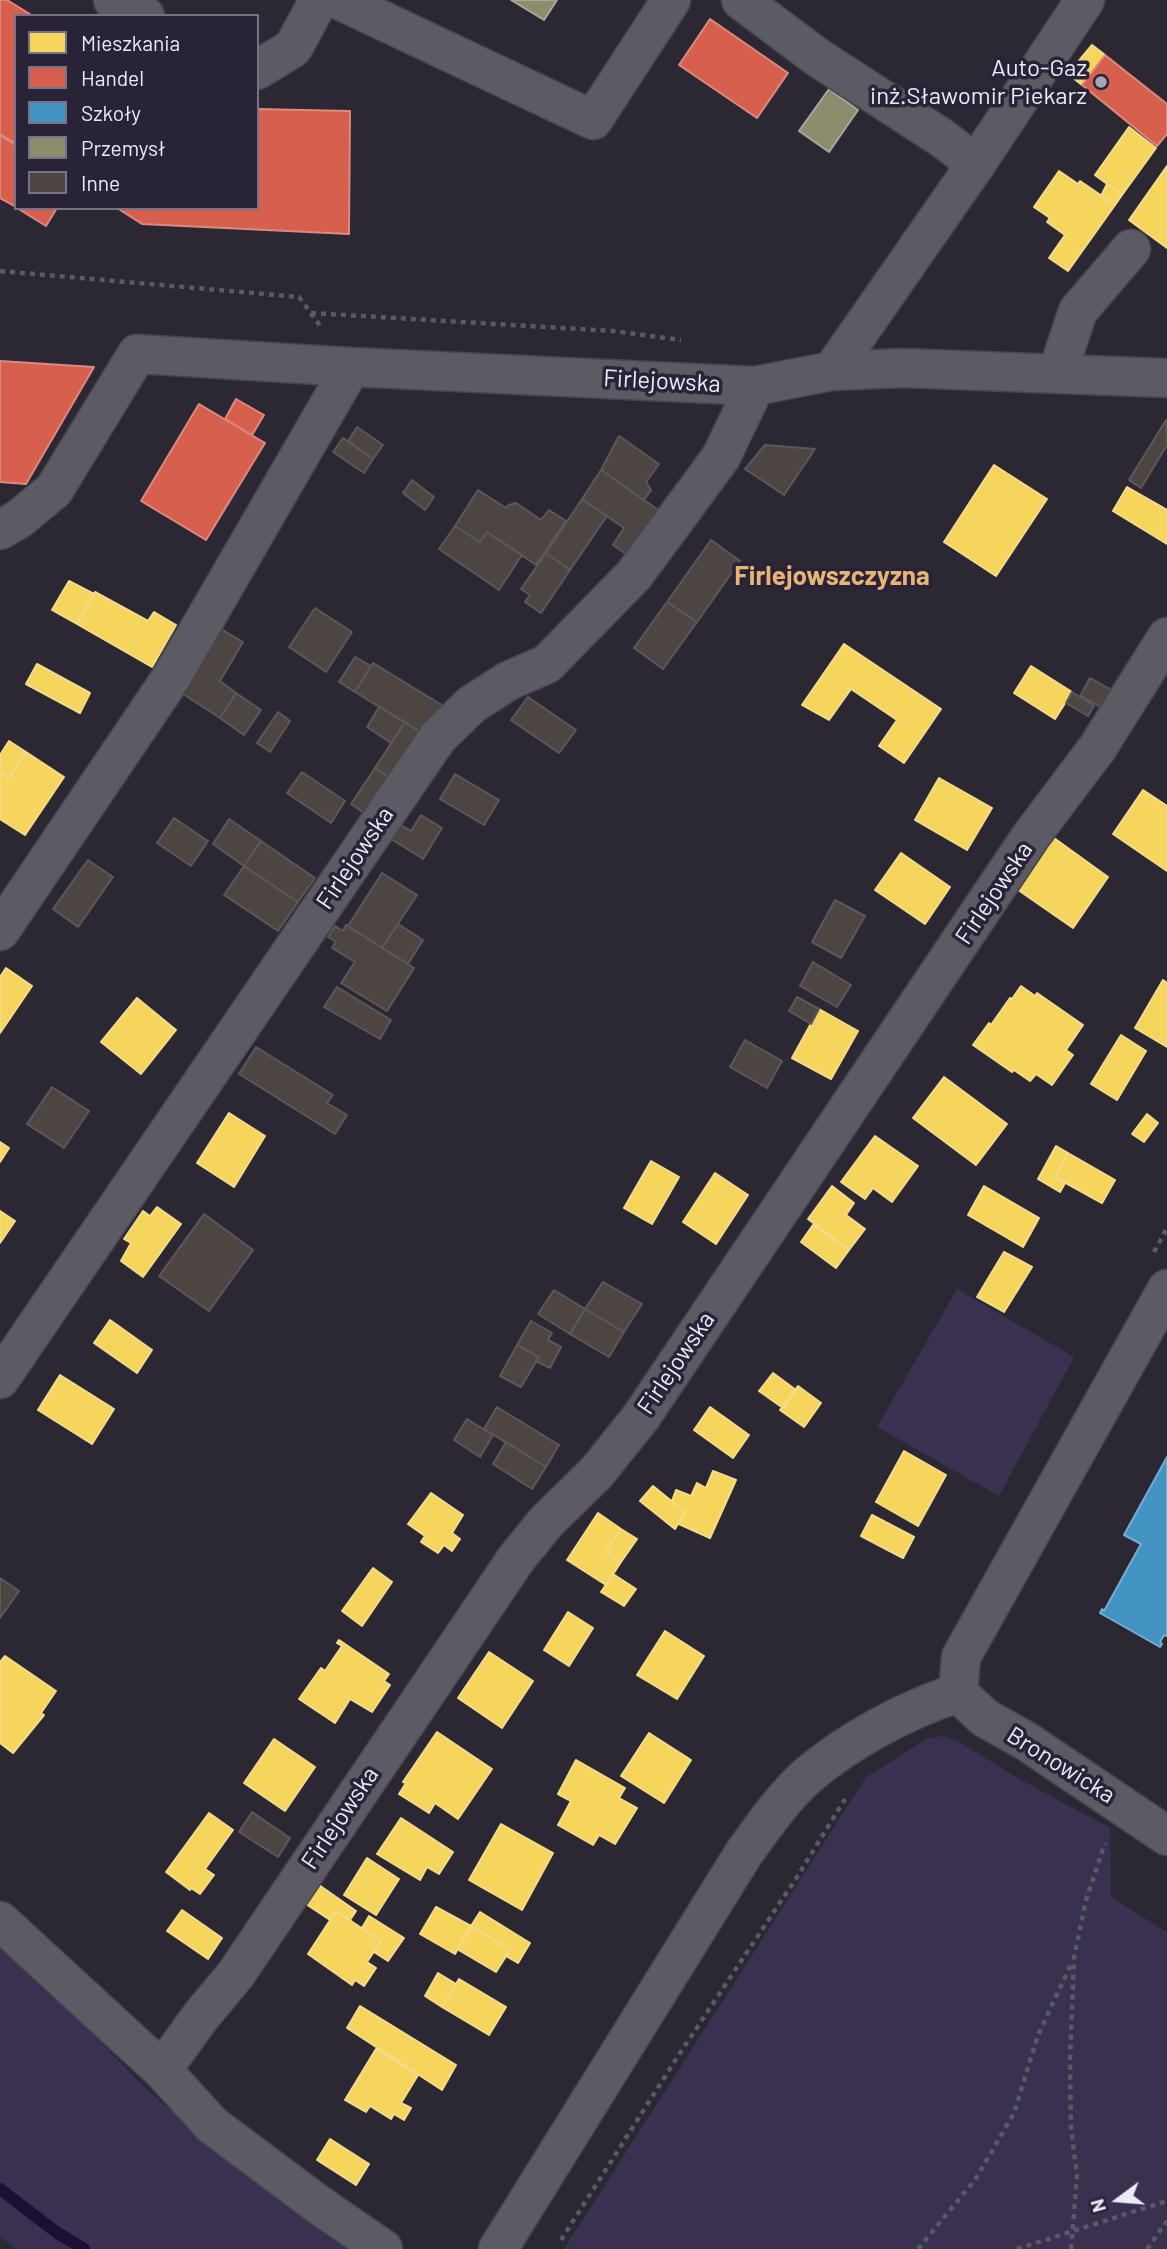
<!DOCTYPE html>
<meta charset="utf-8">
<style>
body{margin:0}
#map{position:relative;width:1167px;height:2249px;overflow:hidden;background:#2b2833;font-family:Barlow,sans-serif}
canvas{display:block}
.legend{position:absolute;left:14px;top:14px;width:245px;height:196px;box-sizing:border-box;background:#292338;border:2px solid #777285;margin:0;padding:9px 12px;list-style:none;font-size:21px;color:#ece9f8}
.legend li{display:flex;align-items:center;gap:14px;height:35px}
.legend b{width:35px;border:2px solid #777285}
.north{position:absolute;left:1083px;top:2165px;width:70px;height:70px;-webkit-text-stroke:5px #292338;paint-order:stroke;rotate:254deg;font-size:19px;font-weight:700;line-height:28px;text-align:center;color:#ece9f8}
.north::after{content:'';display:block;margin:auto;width:24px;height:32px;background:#ece9f8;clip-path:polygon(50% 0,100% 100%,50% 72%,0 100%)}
</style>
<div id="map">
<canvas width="1167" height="2249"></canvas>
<ul class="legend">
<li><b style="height:19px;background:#f6d55c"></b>Mieszkania</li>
<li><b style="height:19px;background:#d6604d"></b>Handel</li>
<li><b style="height:19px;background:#4393c3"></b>Szkoły</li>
<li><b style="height:19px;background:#8c8c6e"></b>Przemysł</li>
<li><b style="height:19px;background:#4c4542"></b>Inne</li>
</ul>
<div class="north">N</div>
</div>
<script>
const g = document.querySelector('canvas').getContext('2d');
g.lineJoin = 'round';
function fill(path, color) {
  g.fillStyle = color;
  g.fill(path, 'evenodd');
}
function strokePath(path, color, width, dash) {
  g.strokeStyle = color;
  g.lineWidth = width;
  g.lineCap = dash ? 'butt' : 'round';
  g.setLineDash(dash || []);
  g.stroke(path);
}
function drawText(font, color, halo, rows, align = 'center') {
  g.font = font + ' Barlow,sans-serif';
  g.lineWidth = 7;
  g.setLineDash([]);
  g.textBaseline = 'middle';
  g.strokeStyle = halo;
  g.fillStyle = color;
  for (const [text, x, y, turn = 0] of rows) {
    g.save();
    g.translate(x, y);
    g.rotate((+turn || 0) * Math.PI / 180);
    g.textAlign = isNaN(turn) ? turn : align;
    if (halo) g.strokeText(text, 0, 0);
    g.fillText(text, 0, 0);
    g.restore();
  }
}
fill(new Path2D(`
 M 957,1289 L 1074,1357 L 999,1496 L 877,1427 Z
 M 942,1736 L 960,1742 L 1014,1776 L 1110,1828 L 1111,1897 L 1167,1932 L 1167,2249 L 564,2249 L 866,1777 L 927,1739 Z
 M 0,1934 L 139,2082 L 206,2142 L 366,2249 L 17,2249 L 0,2237 Z`), '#39314f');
const homes = new Path2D(`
 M 1092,45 L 1105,55 L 1082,85 L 1068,74 Z
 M 1129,127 L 1156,148 L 1122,195 L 1095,175 Z
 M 1167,166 L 1167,248 L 1129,220 Z
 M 1059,171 L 1078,184 L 1080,181 L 1115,205 L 1068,271 L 1049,258 L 1065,235 L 1047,222 L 1050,218 L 1034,207 Z
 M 1107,184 L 1122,195 L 1115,205 L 1101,196 Z
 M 994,465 L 1047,499 L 996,576 L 944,542 Z
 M 1127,487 L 1167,510 L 1167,544 L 1113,511 Z
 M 69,581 L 94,594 L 77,624 L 52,610 Z
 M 95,592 L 148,621 L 154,612 L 176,625 L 152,667 L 77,624 Z
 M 844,644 L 941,709 L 904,763 L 879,746 L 897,720 L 851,689 L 829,720 L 802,705 Z
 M 37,664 L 90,693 L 80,713 L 26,684 Z
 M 1031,666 L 1072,692 L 1055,719 L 1014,693 Z
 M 9,741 L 26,752 L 9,778 L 0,773 L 0,755 Z
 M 26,752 L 64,777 L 25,835 L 0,819 L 0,773 L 9,778 Z
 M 939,778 L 992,808 L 967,850 L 915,820 Z
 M 1143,790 L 1167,806 L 1167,871 L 1113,834 Z
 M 1047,833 L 1108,877 L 1073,928 L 1011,885 Z
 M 901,853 L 950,887 L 925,924 L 875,890 Z
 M 6,968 L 32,986 L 0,1033 L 0,977 Z
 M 1163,980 L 1167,983 L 1167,1047 L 1135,1028 Z
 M 1021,986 L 1035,996 L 1037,993 L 1083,1025 L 1066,1050 L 1073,1055 L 1052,1085 L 1036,1074 L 1030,1081 L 1014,1070 L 1012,1072 L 973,1045 L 989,1023 L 991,1025 L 1010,998 L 1012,999 Z
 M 137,998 L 176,1030 L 141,1074 L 101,1042 Z
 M 819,1009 L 858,1031 L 831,1079 L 792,1058 Z
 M 1121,1035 L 1146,1051 L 1117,1100 L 1091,1084 Z
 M 944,1077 L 1007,1124 L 976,1165 L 913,1118 Z
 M 229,1113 L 265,1136 L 234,1187 L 197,1163 Z
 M 1147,1114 L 1158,1123 L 1144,1142 L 1132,1134 Z
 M 875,1136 L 918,1166 L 892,1202 L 873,1188 L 865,1199 L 841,1182 Z
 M 0,1142 L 9,1148 L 0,1162 Z
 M 1056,1146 L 1068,1153 L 1055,1177 L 1065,1183 L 1060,1192 L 1038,1179 Z
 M 1068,1153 L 1115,1180 L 1102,1203 L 1055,1177 Z
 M 651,1161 L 679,1177 L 652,1224 L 624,1208 Z
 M 715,1173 L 748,1195 L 716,1244 L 683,1222 Z
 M 832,1186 L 854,1203 L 846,1215 L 865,1229 L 849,1250 L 808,1219 Z
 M 984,1186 L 1039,1218 L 1023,1247 L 968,1215 Z
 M 157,1207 L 181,1224 L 143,1277 L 121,1261 L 131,1243 L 124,1239 L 143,1211 L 150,1216 Z
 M 0,1211 L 15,1221 L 0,1243 Z
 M 813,1225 L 849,1250 L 836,1268 L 801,1242 Z
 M 1004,1252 L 1032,1267 L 1004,1312 L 977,1297 Z
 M 110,1320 L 152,1350 L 137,1373 L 94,1343 Z
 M 773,1373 L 796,1390 L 783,1408 L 759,1391 Z
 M 60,1375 L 114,1409 L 92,1444 L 38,1410 Z
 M 798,1386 L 821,1403 L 804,1427 L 780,1410 Z
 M 710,1407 L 749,1435 L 733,1458 L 694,1430 Z
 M 904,1451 L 946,1475 L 918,1526 L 876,1502 Z
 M 713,1471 L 736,1480 L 710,1538 L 679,1524 L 685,1512 L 672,1501 L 676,1490 L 691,1496 L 697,1483 L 706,1488 Z
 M 653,1486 L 685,1512 L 675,1529 L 640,1501 Z
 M 431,1493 L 463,1515 L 452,1533 L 460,1539 L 452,1551 L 444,1545 L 438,1553 L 421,1542 L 425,1536 L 408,1524 Z
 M 598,1513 L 621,1529 L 605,1552 L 621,1562 L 606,1585 L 567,1560 Z
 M 872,1515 L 914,1537 L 903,1558 L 861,1536 Z
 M 621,1529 L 637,1539 L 621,1562 L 605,1552 Z
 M 373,1568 L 392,1582 L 362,1626 L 342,1611 Z
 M 613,1574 L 636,1589 L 624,1606 L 601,1592 Z
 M 568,1612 L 593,1628 L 569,1666 L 544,1650 Z
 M 665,1631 L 704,1656 L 677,1699 L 637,1675 Z
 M 339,1640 L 389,1674 L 384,1681 L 390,1685 L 372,1712 L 350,1699 L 335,1723 L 299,1699 L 321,1668 L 325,1671 L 342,1646 L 337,1643 Z
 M 489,1652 L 533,1681 L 502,1728 L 458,1698 Z
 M 5,1656 L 56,1691 L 41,1713 L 44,1715 L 13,1753 L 0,1743 L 0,1662 Z
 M 437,1732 L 492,1769 L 458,1819 L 435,1803 L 429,1813 L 399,1794 L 406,1783 L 403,1782 Z
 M 649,1733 L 691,1760 L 664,1803 L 621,1776 Z
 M 274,1739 L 315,1767 L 285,1811 L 244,1783 Z
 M 576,1760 L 625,1788 L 619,1798 L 637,1808 L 615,1844 L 599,1835 L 593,1845 L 558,1825 L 571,1801 L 558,1794 Z
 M 209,1813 L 233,1830 L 205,1869 L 214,1875 L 200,1894 L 191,1888 L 190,1890 L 166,1872 Z
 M 401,1818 L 453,1852 L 439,1874 L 427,1867 L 420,1880 L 377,1854 Z
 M 501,1824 L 553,1853 L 522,1910 L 469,1880 Z
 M 367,1858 L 399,1879 L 376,1915 L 344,1895 Z
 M 319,1885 L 356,1911 L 350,1920 L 336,1911 L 330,1920 L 306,1904 Z
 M 436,1907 L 471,1926 L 455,1954 L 420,1934 Z
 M 182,1910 L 222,1938 L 208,1959 L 167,1931 Z
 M 336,1911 L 381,1941 L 367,1962 L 376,1968 L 364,1986 L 355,1980 L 352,1985 L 308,1954 Z
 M 480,1912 L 530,1943 L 518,1963 L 506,1956 L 510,1950 L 471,1926 Z
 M 369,1916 L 404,1938 L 388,1961 L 374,1952 L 381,1941 L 362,1928 Z
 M 471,1926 L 510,1950 L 496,1972 L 457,1949 Z
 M 438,1973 L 456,1984 L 442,2007 L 425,1996 Z
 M 459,1979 L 506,2007 L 489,2035 L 442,2007 Z
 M 360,2006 L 456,2065 L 442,2090 L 347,2028 Z
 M 376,2049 L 418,2075 L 401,2103 L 411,2108 L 404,2120 L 394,2114 L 391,2119 L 370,2106 L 366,2112 L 345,2100 Z
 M 330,2139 L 369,2164 L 356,2185 L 317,2160 Z`);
fill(homes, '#f6d55c');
strokePath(homes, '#f3db8b', 2);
const shops = new Path2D(`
 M 0,0 L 7,0 L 33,16 L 16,16 L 16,144 L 0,134 Z
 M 710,19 L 788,73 L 757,118 L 679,65 Z
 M 1105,55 L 1167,104 L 1167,134 L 1157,146 L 1082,85 Z
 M 257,109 L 350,111 L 349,234 L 142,224 L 117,208 L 257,208 Z
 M 0,135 L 16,145 L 16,207 L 0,198 Z
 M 17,208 L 57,208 L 46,226 Z
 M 0,361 L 94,367 L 26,484 L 0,482 Z
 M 236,399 L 264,415 L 252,435 L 225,419 Z
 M 199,404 L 265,443 L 206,540 L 141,501 Z`);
fill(shops, '#d6604d');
strokePath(shops, '#dd8980', 2);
const schools = new Path2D(`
 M 1167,1457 L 1167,1636 L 1164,1635 L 1160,1642 L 1162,1644 L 1160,1647 L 1100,1613 L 1102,1609 L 1104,1611 L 1141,1544 L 1124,1535 Z`);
fill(schools, '#4393c3');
strokePath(schools, '#76add3', 2);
const industry = new Path2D(`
 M 511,0 L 557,0 L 544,20 Z
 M 829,89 L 858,110 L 829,152 L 799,131 Z`);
fill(industry, '#8c8c6e');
strokePath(industry, '#a9a897', 2);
strokePath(new Path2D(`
 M 0,2189 L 56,2232 L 84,2249`), '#1c0f35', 12);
const building = new Path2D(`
 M 1166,420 L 1167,445 L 1141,488 L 1129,480 Z
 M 357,427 L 383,445 L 373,459 L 348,441 Z
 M 619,436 L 659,464 L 646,482 L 651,490 L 644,500 L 601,470 Z
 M 343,438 L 373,459 L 364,473 L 333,452 Z
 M 765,445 L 815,449 L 784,495 L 745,469 Z
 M 601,470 L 664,514 L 632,558 L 613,545 L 624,528 L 582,499 Z
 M 412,480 L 434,497 L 425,510 L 403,493 Z
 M 478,490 L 506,508 L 509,505 L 516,503 L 541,520 L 549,510 L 566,521 L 536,565 L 487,532 L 480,542 L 455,526 Z
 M 582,499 L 607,516 L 570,570 L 546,553 Z
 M 455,526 L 480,542 L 487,532 L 522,555 L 499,590 L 439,549 Z
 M 711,540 L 740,561 L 697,622 L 667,602 Z
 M 546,553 L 570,570 L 541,613 L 525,602 L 530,595 L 521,589 Z
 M 667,602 L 697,622 L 663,669 L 634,648 Z
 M 315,608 L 352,632 L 326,672 L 289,647 Z
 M 216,626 L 243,642 L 220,681 L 236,693 L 220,718 L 177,690 Z
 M 355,657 L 371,666 L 355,692 L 339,682 Z
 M 373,663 L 445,707 L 427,736 L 355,692 Z
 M 1090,678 L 1117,693 L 1107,710 L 1080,696 Z
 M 1072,692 L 1094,706 L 1088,716 L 1066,703 Z
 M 236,693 L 261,710 L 244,735 L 220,718 Z
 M 528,697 L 576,730 L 559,753 L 511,720 Z
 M 379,707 L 405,722 L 391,743 L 367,727 Z
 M 278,712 L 290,721 L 270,752 L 257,743 Z
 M 405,722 L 427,736 L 397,782 L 375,768 Z
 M 375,768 L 397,782 L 373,819 L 351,804 Z
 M 302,772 L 345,801 L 331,823 L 287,793 Z
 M 455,774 L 499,800 L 484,825 L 440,799 Z
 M 421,815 L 442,828 L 423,859 L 391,839 L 400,825 L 411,831 Z
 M 174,818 L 208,841 L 191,866 L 157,843 Z
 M 229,819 L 261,841 L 244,866 L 213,844 Z
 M 261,841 L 315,878 L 298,902 L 244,866 Z
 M 88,860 L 113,877 L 78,927 L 53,909 Z
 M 244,866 L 298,902 L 278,931 L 224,895 Z
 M 382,873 L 417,895 L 382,948 L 348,926 Z
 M 835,900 L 865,916 L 841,958 L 812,942 Z
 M 398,924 L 423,940 L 408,964 L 382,948 Z
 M 346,925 L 414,968 L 387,1011 L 341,983 L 355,962 L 332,948 L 336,942 L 328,937 L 335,926 L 343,931 Z
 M 813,962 L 851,985 L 837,1007 L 800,986 Z
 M 337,987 L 391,1020 L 380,1039 L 324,1007 Z
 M 797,997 L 819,1009 L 811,1024 L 789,1011 Z
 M 745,1040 L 782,1061 L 767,1088 L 730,1067 Z
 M 256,1047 L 333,1095 L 327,1103 L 347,1115 L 335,1134 L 239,1074 Z
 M 52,1087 L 89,1111 L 64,1148 L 27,1124 Z
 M 204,1214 L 253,1250 L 209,1311 L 159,1276 Z
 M 603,1282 L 642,1304 L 624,1332 L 585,1309 Z
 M 554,1290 L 585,1309 L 570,1334 L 538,1314 Z
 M 585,1309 L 624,1332 L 609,1357 L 570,1334 Z
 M 531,1321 L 552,1333 L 548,1340 L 561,1347 L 550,1368 L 536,1361 L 539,1357 L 517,1345 Z
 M 517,1345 L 539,1357 L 521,1387 L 500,1376 Z
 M 497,1407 L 559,1445 L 546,1467 L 484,1429 Z
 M 467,1419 L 493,1435 L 480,1457 L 454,1440 Z
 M 506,1442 L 546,1467 L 532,1489 L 493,1464 Z
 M 0,1578 L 19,1591 L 0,1618 Z
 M 252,1812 L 290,1838 L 278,1857 L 239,1832 Z`);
fill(building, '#4c4542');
strokePath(building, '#5c5859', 2);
const minor = new Path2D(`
 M 113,0 L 145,16
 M 339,0 L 593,120 L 671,0
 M 741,0 L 817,57 L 942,138 L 976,164
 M 257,70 L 293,48 L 319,0
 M 832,371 L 976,164 L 1085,0
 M 1057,374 L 1078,311 L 1131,249
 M 0,530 L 19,519 L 54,490 L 137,354 L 351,367
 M 0,931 L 171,678 L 351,367 L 755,386 L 832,371 L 903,368 L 1167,378
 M 0,1379 L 438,737 L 471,705 L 508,681 L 547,664 L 634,575 L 721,457 L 755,386
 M 958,1693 L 961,1657 L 1167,1289
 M 958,1693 L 985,1718 L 1026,1741 L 1167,1836
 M 0,1921 L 162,2070 L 212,2125 L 319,2205 L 383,2249
 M 162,2070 L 201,2016 L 236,1974 L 516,1559 L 546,1522 L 597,1472 L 641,1417 L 1031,836 L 1098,747 L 1167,637
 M 498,2249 L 744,1853 C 763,1827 782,1799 806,1777 C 846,1742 907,1709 958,1693`);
strokePath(minor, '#47454f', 41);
strokePath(new Path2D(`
 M 0,271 L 299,297 L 321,327
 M 311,313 L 613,331 L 681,340
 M 1154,1252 L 1167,1228
 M 561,2240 L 680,2053 L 797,1877 L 845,1799
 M 918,2249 L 975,2180 L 1014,2113 L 1038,2035 L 1072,1962
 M 1017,2249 L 1167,2201
 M 1071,2249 L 1077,2176 L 1071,2128 L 1070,2061 L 1074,1958 L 1086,1900 L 1105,1843
 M 1147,2249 L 1167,2221`), '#5b5962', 4.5, [5, 5]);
strokePath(minor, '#5c5a62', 38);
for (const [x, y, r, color] of [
 [1101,82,7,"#a8a5b3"]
]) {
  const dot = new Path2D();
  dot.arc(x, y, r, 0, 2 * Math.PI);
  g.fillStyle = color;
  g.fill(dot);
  strokePath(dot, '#292338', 2.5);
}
drawText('24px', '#ece9f8', '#292338', [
 ["Auto-Gaz",1087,68],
 ["inż.Sławomir Piekarz",1087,96]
], 'right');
drawText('24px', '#ece9f8', '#292338', [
 ["Firlejowska",662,381,3],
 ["Firlejowska",355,858,-56],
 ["Firlejowska",994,893,-56],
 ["Firlejowska",676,1363,-56],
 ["Bronowicka",1061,1765,32],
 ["Firlejowska",340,1818,-56]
]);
drawText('bold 26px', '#e7b475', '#292338', [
 ["Firlejowszczyzna",832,576]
]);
</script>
